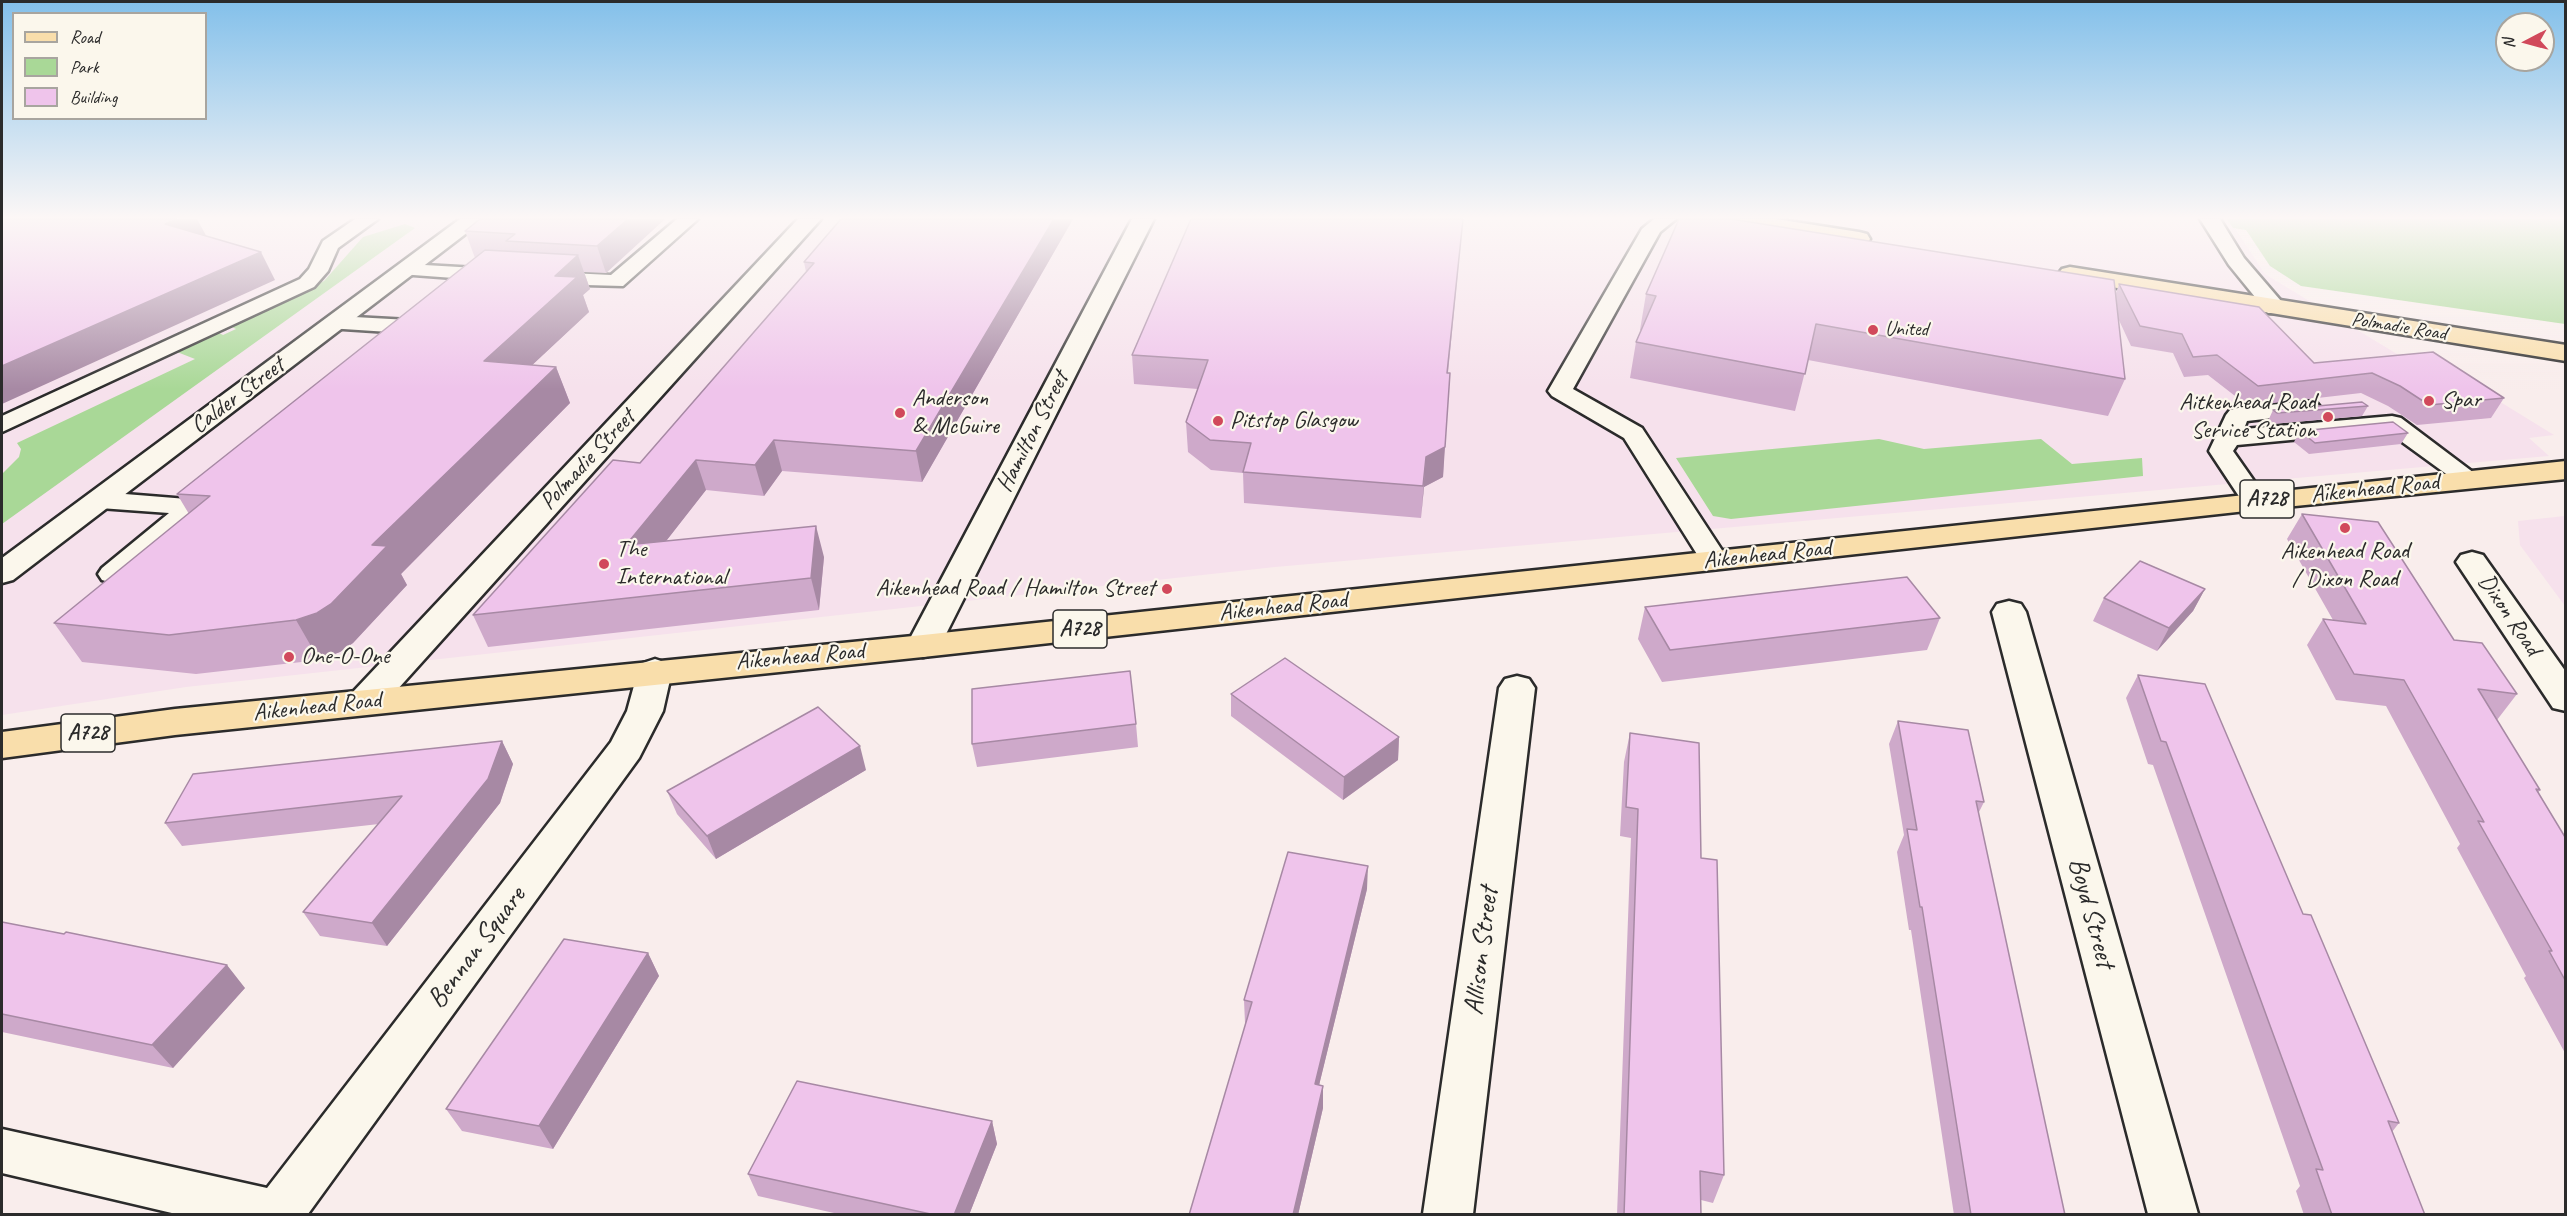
<!DOCTYPE html>
<style>
body{margin:0}
#map{position:relative;width:2567px;height:1216px;overflow:hidden;background:#f9edec;font-family:Caveat,sans-serif}
canvas{display:block}
.frame{position:absolute;inset:0;border:3px solid #2b2b2b;pointer-events:none}
.legend{position:absolute;left:12px;top:12px;width:195px;height:108px;box-sizing:border-box;background:#fbf7ec;border:2px solid #a8a59f;margin:0;padding:8px 10px;list-style:none;font-size:18px;color:#2b2b2b}
.legend li{display:flex;align-items:center;gap:12px;height:30px}
.legend b{width:30px;border:2px solid #a8a59f}
.north{position:absolute;left:2495px;top:12px;width:60px;height:60px;box-sizing:border-box;background:#fbf7ec;border:2px solid #a8a59f;border-radius:50%;rotate:264deg;font-size:16px;font-weight:700;line-height:24px;text-align:center;color:#2b2b2b}
.north::after{content:'';display:block;margin:auto;width:21px;height:27px;background:#d1495b;clip-path:polygon(50% 0,100% 100%,50% 72%,0 100%)}
</style>
<div id="map">
<canvas width="2567" height="1216"></canvas>
<div class="frame"></div>
<ul class="legend">
<li><b style="height:8px;background:#f9deab"></b>Road</li>
<li><b style="height:16px;background:#a9d897"></b>Park</li>
<li><b style="height:16px;background:#efc4eb"></b>Building</li>
</ul>
<div class="north">N</div>
</div>
<script>
const g = document.querySelector('canvas').getContext('2d');
g.lineJoin = 'round';
function fill(path, color) {
  g.fillStyle = color;
  g.fill(path, 'evenodd');
}
function strokePath(path, color, width, dash) {
  g.strokeStyle = color;
  g.lineWidth = width;
  g.lineCap = dash ? 'butt' : 'round';
  g.setLineDash(dash || []);
  g.stroke(path);
}
function drawText(font, color, halo, rows, align = 'center') {
  g.font = font + ' Caveat,sans-serif';
  g.lineWidth = 4.5;
  g.setLineDash([]);
  g.textBaseline = 'middle';
  g.strokeStyle = halo;
  g.fillStyle = color;
  for (const [text, x, y, turn = 0] of rows) {
    g.save();
    g.translate(x, y);
    g.rotate((+turn || 0) * Math.PI / 180);
    g.textAlign = isNaN(turn) ? turn : align;
    if (halo) g.strokeText(text, 0, 0);
    g.fillText(text, 0, 0);
    g.restore();
  }
}
fill(new Path2D(`
 M 2,219 L 2229,219 L 2265,274 L 2402,357 L 2437,363 L 2554,435 L 2529,438 L 2549,456 L 1275,567 L 186,687 L 2,715 Z
 M 2565,516 L 2566,516 L 2565,606 L 2520,545 L 2518,521 Z`), '#f6e1ec');
fill(new Path2D(`
 M 2227,219 L 2565,219 L 2565,324 L 2301,286 L 2270,266 L 2246,230 L 2233,228 Z
 M 405,224 L 415,228 L 2,524 L 2,474 L 19,457 L 21,449 L 17,443 L 195,359 L 177,352 L 219,333 L 223,335 L 236,329 L 232,327 L 324,281 L 363,237 Z
 M 1879,439 L 1924,449 L 2041,439 L 2072,464 L 2142,458 L 2143,476 L 1731,519 L 1713,516 L 1676,458 Z`), '#a9d897');
const lane = new Path2D(`
 M 355,219 L 378,219 L 338,248 L 328,271 L 314,287 L 2,432 L 2,416 L 300,279 L 309,269 L 323,241 Z
 M 677,219 L 698,219 L 623,286 L 549,284 L 542,282 L 539,278 L 542,274 L 549,272 L 611,275 Z
 M 1654,219 L 1676,219 L 1660,232 L 1573,389 L 1642,428 L 1729,561 L 1725,567 L 1715,569 L 1705,567 L 1624,438 L 1552,396 L 1548,391 L 1642,229 Z
 M 2200,219 L 2220,219 L 2244,258 L 2287,308 L 2284,313 L 2268,313 L 2229,265 Z
 M 407,264 L 494,269 L 501,271 L 504,275 L 501,279 L 494,281 L 400,274 L 397,270 L 400,266 Z
 M 336,316 L 409,320 L 417,322 L 420,327 C 412,339 401,347 387,344 L 384,339 L 389,332 L 328,328 L 325,323 L 328,318 Z
 M 2309,401 L 2317,403 L 2321,408 L 2317,413 L 2247,421 L 2244,429 L 2392,416 L 2401,418 L 2482,479 L 2478,484 L 2469,487 L 2460,484 L 2387,431 L 2237,445 L 2233,451 L 2268,501 L 2264,507 L 2255,509 L 2246,507 L 2209,451 L 2226,415 L 2230,410 L 2238,408 Z
 M 217,479 L 226,482 L 230,487 L 226,492 L 122,580 L 112,583 L 102,580 L 98,574 L 102,568 L 169,513 L 100,508 L 91,505 L 87,500 L 91,495 L 100,492 L 187,499 L 208,482 Z`);
const street = new Path2D(`
 M 798,219 L 821,219 L 378,711 L 365,714 L 352,711 L 347,702 L 352,693 Z
 M 1132,219 L 1154,219 L 940,646 L 935,654 L 923,657 L 911,654 L 906,646 Z
 M 2472,552 L 2483,555 L 2566,672 L 2566,711 L 2553,708 L 2456,562 L 2461,555 Z
 M 2009,601 L 2021,604 L 2026,612 L 2198,1214 L 2148,1214 L 1992,612 L 1997,604 Z
 M 655,659 L 667,663 L 672,671 L 663,711 L 639,758 L 308,1214 L 176,1214 L 2,1173 L 2,1129 L 267,1188 L 611,742 L 627,711 L 638,671 L 643,663 Z
 M 1517,676 L 1529,679 L 1535,688 L 1473,1214 L 1423,1214 L 1499,688 L 1505,679 Z`);
const secondary = new Path2D(`
 M 460,219 L 485,219 L 13,580 L 2,583 L 2,558 Z`);
const primary = new Path2D(`
 M 1724,219 L 1776,219 L 1859,232 L 1867,234 L 1870,239 L 1867,244 L 1859,246 L 1735,226 L 1727,224 Z
 M 2070,267 L 2566,345 L 2566,361 L 2062,279 L 2058,274 L 2062,269 Z
 M 2566,461 L 2566,479 L 2255,510 L 923,657 L 175,735 L 2,758 L 2,732 L 175,709 L 923,635 Z`);
strokePath(lane, '#2b2b2b', 5);
strokePath(street, '#2b2b2b', 5);
strokePath(secondary, '#2b2b2b', 5);
strokePath(primary, '#2b2b2b', 5);
fill(lane, '#fbf7ec');
fill(street, '#fbf7ec');
fill(secondary, '#fbf7ec');
fill(primary, '#f9deab');
fill(new Path2D(`
 M 665,219 L 606,273 L 584,272 L 590,289 L 583,295 L 589,312 L 532,365 L 556,367 L 570,403 L 401,574 L 407,585 L 353,643 L 340,652 L 319,660 L 196,674 L 82,662 L 54,623 L 189,514 L 177,494 L 475,258 L 465,231 Z
 M 841,219 L 1073,219 L 922,482 L 782,471 L 764,496 L 706,490 L 666,541 L 824,557 L 819,610 L 488,647 L 473,615 L 640,463 L 806,272 L 804,262 Z
 M 1463,219 L 1448,373 L 1443,477 L 1424,487 L 1421,518 L 1244,503 L 1243,473 L 1211,470 L 1188,452 L 1186,422 L 1198,389 L 1134,384 L 1132,355 Z
 M 2119,284 L 2314,363 L 2433,352 L 2504,398 L 2491,418 L 2417,425 L 2388,406 L 2361,393 L 2248,406 L 2208,375 L 2184,377 L 2173,353 L 2131,346 L 2118,318 L 2125,379 L 2108,416 L 1808,360 L 1795,411 L 1630,378 L 1636,342 L 1641,330 L 1640,330 L 1646,294 L 2116,293 Z
 M 2368,406 L 2362,416 L 2272,424 L 2268,421 L 2273,410 Z
 M 2300,431 L 2408,433 L 2401,444 L 2309,454 L 2294,442 Z
 M 2302,514 L 2454,640 L 2517,694 L 2497,720 L 2540,790 L 2538,793 L 2565,837 L 2565,1053 L 2524,978 L 2526,976 L 2457,848 L 2460,844 L 2386,706 L 2336,700 L 2307,645 L 2323,619 L 2333,620 L 2287,539 Z
 M 2205,589 L 2193,611 L 2157,651 L 2093,621 L 2104,598 Z
 M 1645,607 L 1940,618 L 1927,650 L 1662,682 L 1638,639 Z
 M 2138,675 L 2303,914 L 2399,1123 L 2392,1132 L 2425,1215 L 2304,1215 L 2296,1191 L 2300,1186 L 2153,765 L 2148,764 L 2126,698 Z
 M 1231,694 L 1399,737 L 1398,760 L 1343,800 L 1231,716 Z
 M 1898,721 L 1984,802 L 1978,814 L 2065,1215 L 1954,1215 L 1911,930 L 1909,930 L 1897,852 L 1904,835 L 1889,744 Z
 M 1136,724 L 1138,747 L 977,767 L 972,744 Z
 M 1630,733 L 1701,858 L 1724,1175 L 1713,1203 L 1701,1200 L 1701,1215 L 1617,1215 L 1631,838 L 1620,836 L 1624,762 Z
 M 502,741 L 513,764 L 500,803 L 387,946 L 320,936 L 303,912 L 379,824 L 182,846 L 165,823 Z
 M 866,770 L 716,859 L 677,814 L 667,791 Z
 M 1367,889 L 1319,1085 L 1323,1086 L 1323,1108 L 1298,1215 L 1189,1215 L 1246,1023 L 1245,1023 L 1244,1000 Z
 M 2,922 L 64,934 L 245,988 L 173,1068 L 2,1032 Z
 M 648,953 L 659,976 L 553,1149 L 462,1131 L 446,1109 Z
 M 992,1121 L 997,1144 L 969,1215 L 843,1215 L 758,1196 L 748,1174 Z`), '#cea9ca');
fill(new Path2D(`
 M 177,219 L 197,219 L 208,239 L 165,224 Z
 M 628,219 L 665,219 L 606,273 L 597,246 Z
 M 1054,219 L 1073,219 L 922,482 L 916,451 Z
 M 261,252 L 275,280 L 2,404 L 2,366 Z
 M 578,255 L 590,289 L 583,295 L 589,312 L 498,397 L 484,361 L 555,276 Z
 M 556,367 L 570,403 L 401,574 L 407,585 L 353,643 L 340,652 L 319,660 L 296,620 L 372,545 Z
 M 774,440 L 782,471 L 764,496 L 755,465 Z
 M 1445,447 L 1443,477 L 1424,487 L 1421,518 L 1426,457 Z
 M 696,460 L 706,490 L 638,577 L 626,545 Z
 M 816,526 L 824,557 L 819,610 L 811,578 Z
 M 2205,589 L 2193,611 L 2157,651 L 2169,628 Z
 M 1399,737 L 1398,760 L 1343,800 L 1344,777 Z
 M 502,741 L 513,764 L 500,803 L 387,946 L 372,923 Z
 M 860,746 L 866,770 L 716,859 L 707,836 Z
 M 1368,866 L 1367,889 L 1314,1106 L 1315,1084 Z
 M 648,953 L 659,976 L 553,1149 L 539,1126 Z
 M 227,965 L 245,988 L 173,1068 L 152,1045 Z
 M 1323,1086 L 1323,1108 L 1298,1215 L 1293,1215 Z
 M 992,1121 L 997,1144 L 969,1215 L 954,1215 Z`), '#a789a4');
const building = new Path2D(`
 M 2,219 L 177,219 L 165,224 L 261,252 L 2,366 Z
 M 480,219 L 628,219 L 597,246 L 506,241 L 515,234 L 465,231 Z
 M 841,219 L 1054,219 L 916,451 L 774,440 L 755,465 L 696,460 L 626,545 L 816,526 L 811,578 L 473,615 L 613,460 L 640,463 L 814,263 L 804,262 Z
 M 1191,219 L 1463,219 L 1447,373 L 1450,373 L 1445,447 L 1426,457 L 1423,486 L 1243,472 L 1251,443 L 1210,440 L 1186,422 L 1208,360 L 1132,355 Z
 M 1679,219 L 1731,219 L 2114,280 L 2125,379 L 1816,324 L 1805,374 L 1636,342 L 1656,296 L 1646,294 Z
 M 485,250 L 578,255 L 555,276 L 577,277 L 484,361 L 556,367 L 372,545 L 387,546 L 331,604 L 317,613 L 296,620 L 169,635 L 54,623 L 210,496 L 177,494 Z
 M 2119,284 L 2259,307 L 2314,363 L 2433,352 L 2504,398 L 2429,405 L 2400,386 L 2372,373 L 2258,386 L 2217,355 L 2193,357 L 2182,334 L 2140,326 Z
 M 2362,402 L 2368,406 L 2277,413 L 2273,410 Z
 M 2393,422 L 2408,433 L 2315,443 L 2300,431 Z
 M 2302,514 L 2378,522 L 2454,640 L 2482,643 L 2517,694 L 2478,689 L 2540,790 L 2536,789 L 2565,837 L 2565,980 L 2549,951 L 2552,951 L 2478,821 L 2484,822 L 2404,680 L 2354,674 L 2323,619 L 2366,624 Z
 M 2140,561 L 2205,589 L 2169,628 L 2104,598 Z
 M 1907,577 L 1940,618 L 1670,650 L 1645,607 Z
 M 1285,658 L 1399,737 L 1344,777 L 1231,694 Z
 M 1130,671 L 1136,724 L 972,744 L 972,689 Z
 M 2138,675 L 2205,684 L 2303,914 L 2311,915 L 2399,1123 L 2388,1121 L 2425,1215 L 2332,1215 L 2316,1169 L 2323,1170 L 2166,742 L 2161,741 Z
 M 818,707 L 860,746 L 707,836 L 667,791 Z
 M 1898,721 L 1968,730 L 1984,802 L 1976,801 L 2065,1215 L 1971,1215 L 1922,907 L 1920,907 L 1907,829 L 1917,830 Z
 M 1630,733 L 1699,743 L 1701,858 L 1717,860 L 1724,1175 L 1700,1171 L 1701,1215 L 1624,1215 L 1638,809 L 1626,807 Z
 M 502,741 L 488,779 L 372,923 L 303,912 L 402,796 L 165,823 L 193,774 Z
 M 1288,852 L 1368,866 L 1315,1084 L 1323,1086 L 1293,1215 L 1189,1215 L 1252,1002 L 1244,1000 Z
 M 2,922 L 64,934 L 66,932 L 227,965 L 152,1045 L 2,1014 Z
 M 564,939 L 648,953 L 539,1126 L 446,1109 Z
 M 797,1081 L 992,1121 L 954,1215 L 935,1215 L 748,1174 Z`);
fill(building, '#efc4eb');
strokePath(building, '#a789a4', 1.5);
const sky = g.createLinearGradient(0, 0, 0, 389);
sky.addColorStop(0, '#83c0ea');
sky.addColorStop(0.56, '#fcf7f6');
sky.addColorStop(1, '#fcf7f600');
g.fillStyle = sky;
g.fillRect(0, 0, 2567, 389);
for (const [x, y, r, color] of [
 [1873,330,6,"#d1495b"],
 [2429,401,6,"#d1495b"],
 [900,413,6,"#d1495b"],
 [2328,417,6,"#d1495b"],
 [1218,421,6,"#d1495b"],
 [2345,528,6,"#d1495b"],
 [604,564,6,"#d1495b"],
 [1167,589,6,"#d1495b"],
 [289,657,6,"#d1495b"]
]) {
  const dot = new Path2D();
  dot.arc(x, y, r, 0, 2 * Math.PI);
  g.fillStyle = color;
  g.fill(dot);
  strokePath(dot, '#fbf7ec', 2);
}
drawText('20px', '#2b2b2b', '#fbf7ec', [
 ["Polmadie Road",2399,327,9]
]);
drawText('20px', '#2b2b2b', '#fbf7ec', [
 ["United",1885,330]
], 'left');
for (const [x, y, w] of [
 [2267,499,54],
 [1080,629,54],
 [88,733,54]
]) {
  const box = new Path2D();
  box.roundRect(x - w / 2, y - 19, w, 38, 4.5);
  g.fillStyle = '#fbf7ec';
  g.fill(box);
  strokePath(box, '#2b2b2b', 1.5);
}
drawText('bold 22px', '#2b2b2b', null, [
 ["A728",2267,499],
 ["A728",1080,629],
 ["A728",88,733]
]);
drawText('24px', '#2b2b2b', '#fbf7ec', [
 ["Calder Street",238,396,-37],
 ["Hamilton Street",1033,432,-63],
 ["Polmadie Street",588,460,-47],
 ["Aikenhead Road",2375,489,-6],
 ["Aikenhead Road",1767,555,-6],
 ["Aikenhead Road",1283,607,-6],
 ["Dixon Road",2509,615,56],
 ["Aikenhead Road",800,657,-5],
 ["Aikenhead Road",317,707,-6]
]);
drawText('24px', '#2b2b2b', '#fbf7ec', [
 ["Anderson",912,399],
 ["& McGuire",912,427],
 ["Spar",2441,401],
 ["Aitkenhead Road",2316,403,"right"],
 ["Service Station",2316,431,"right"],
 ["Pitstop Glasgow",1230,421],
 ["The",616,550],
 ["International",616,578],
 ["Aikenhead Road",2345,552,"center"],
 ["/ Dixon Road",2345,580,"center"],
 ["Aikenhead Road / Hamilton Street",1155,589,"right"],
 ["One-O-One",301,657]
], 'left');
drawText('28px', '#2b2b2b', '#fbf7ec', [
 ["Boyd Street",2091,913,75],
 ["Bennan Square",477,948,-53],
 ["Allison Street",1482,951,-83]
]);
</script>
